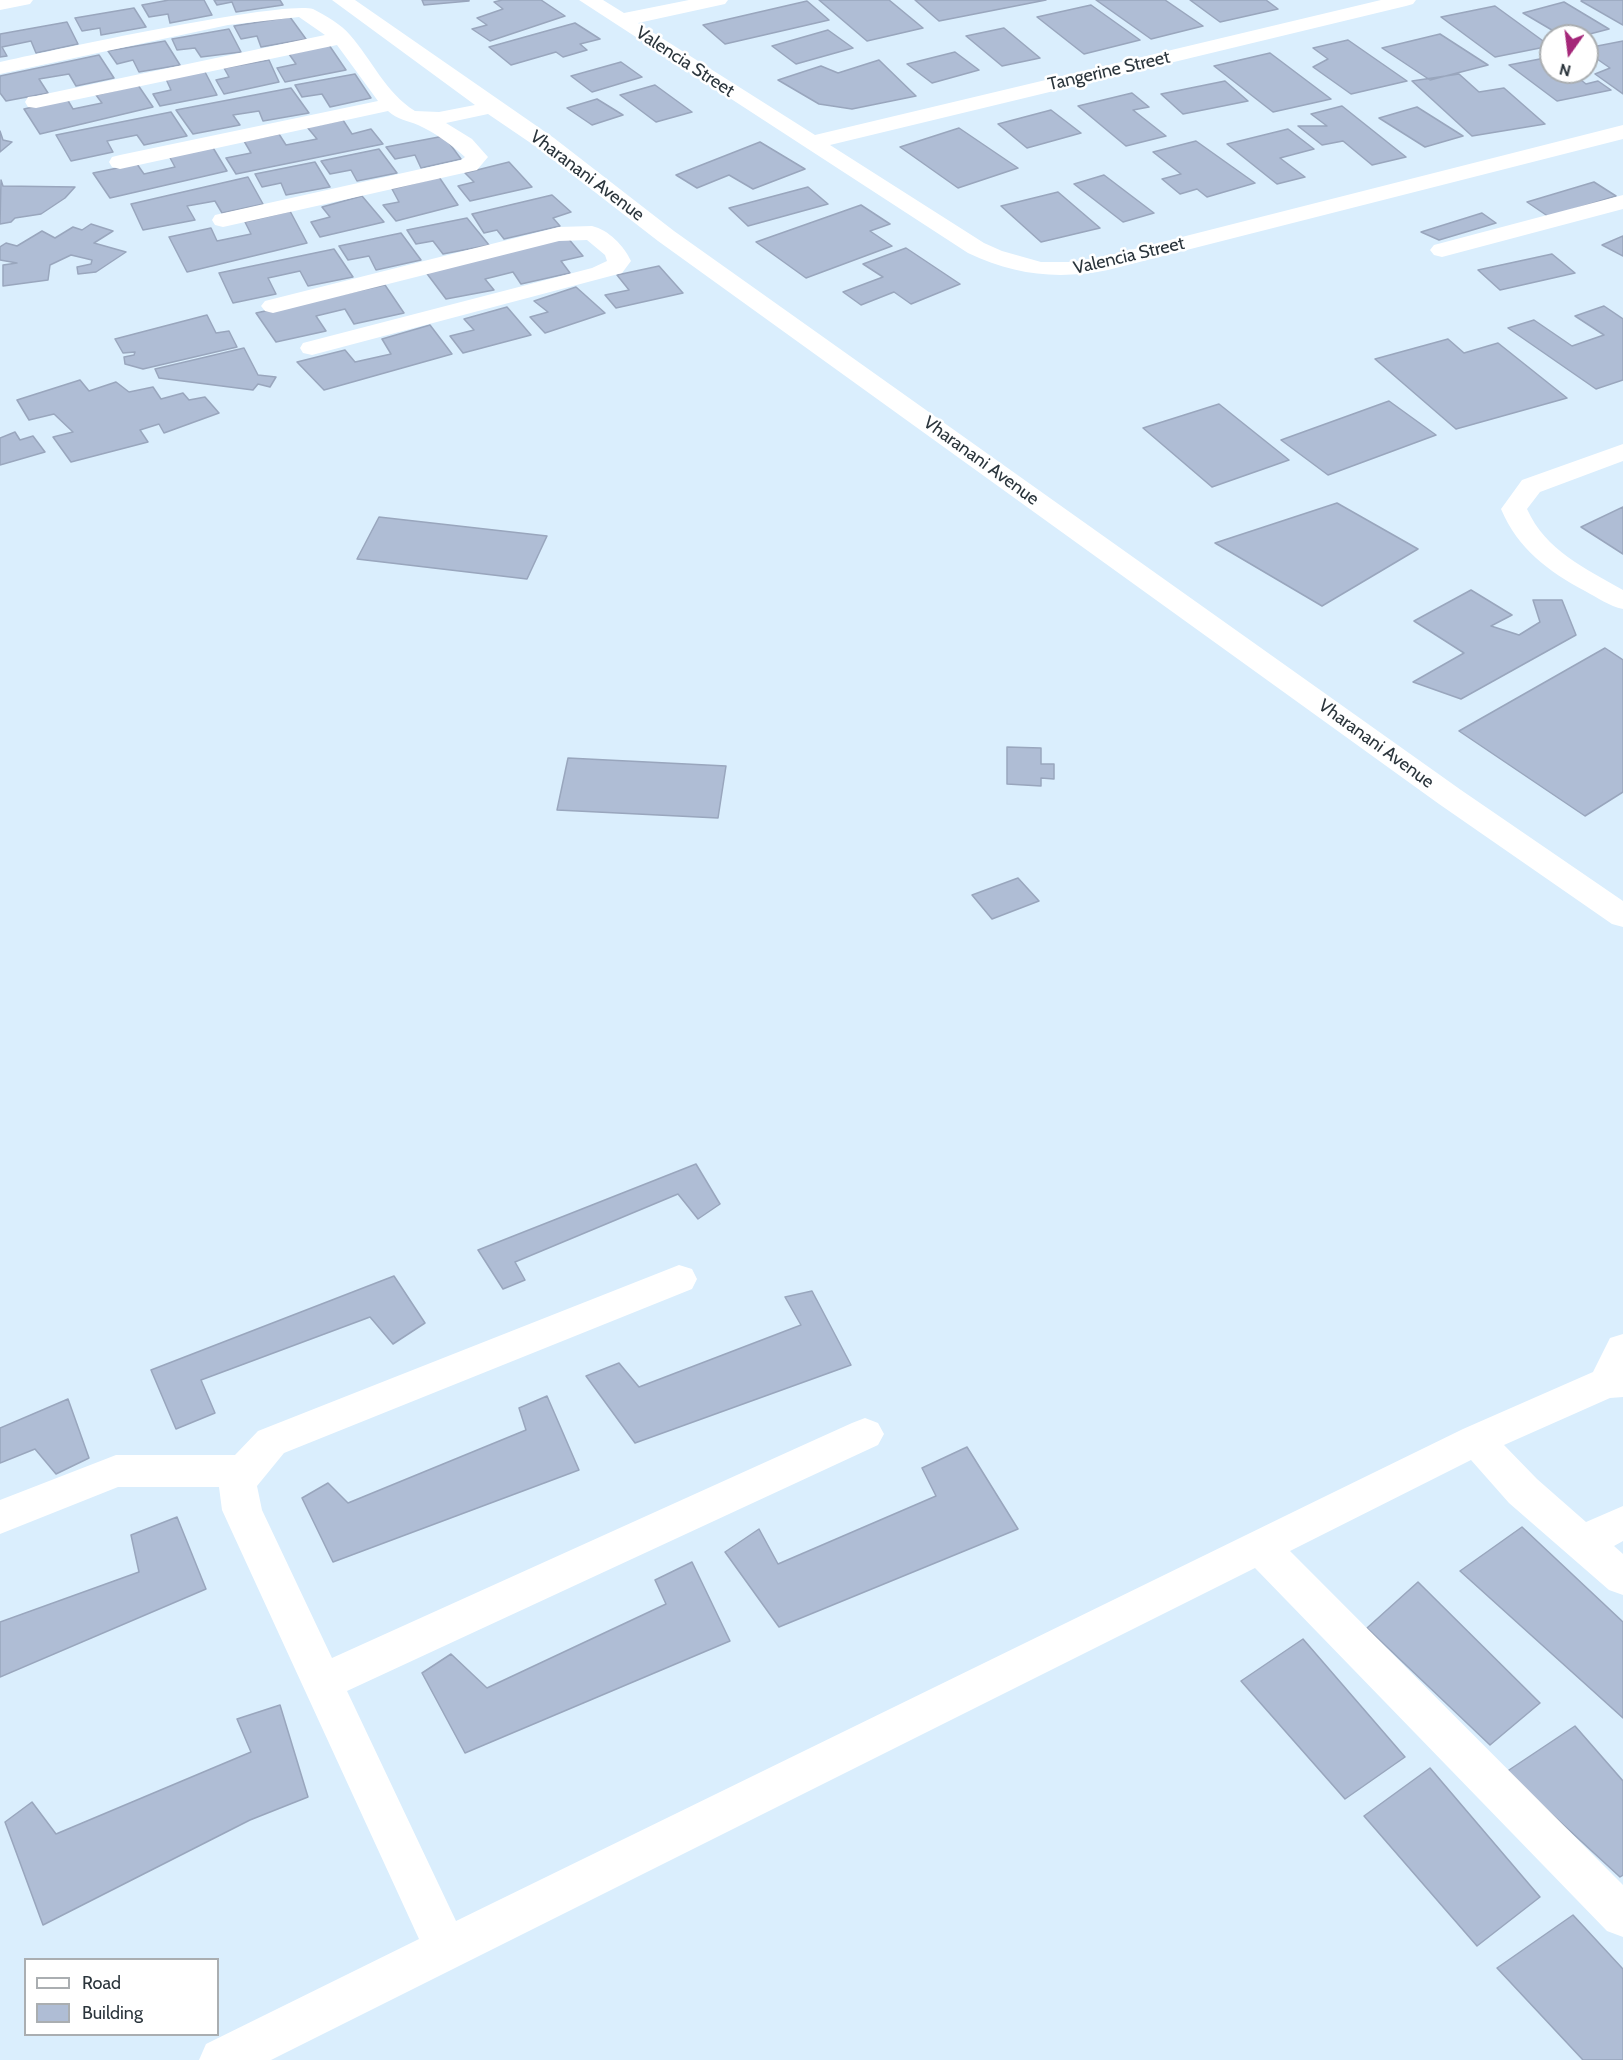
<!DOCTYPE html>
<style>
body{margin:0}
#map{position:relative;width:1623px;height:2060px;overflow:hidden;background:#daeefd;font-family:Cabin,sans-serif}
canvas{display:block}
.legend{position:absolute;left:24px;top:1958px;width:195px;height:78px;box-sizing:border-box;background:#fff;border:2px solid #aaaeb1;margin:0;padding:8px 10px;list-style:none;font-size:18px;color:#2b353c}
.legend li{display:flex;align-items:center;gap:12px;height:30px}
.legend b{width:30px;border:2px solid #aaaeb1}
.north{position:absolute;left:1539px;top:24px;width:60px;height:60px;box-sizing:border-box;background:#fff;border:2px solid #aaaeb1;border-radius:50%;rotate:194deg;font-size:16px;font-weight:700;line-height:24px;text-align:center;color:#2b353c}
.north::after{content:'';display:block;margin:auto;width:21px;height:27px;background:#a52779;clip-path:polygon(50% 0,100% 100%,50% 72%,0 100%)}
</style>
<div id="map">
<canvas width="1623" height="2060"></canvas>
<ul class="legend">
<li><b style="height:8px;background:#fff"></b>Road</li>
<li><b style="height:16px;background:#afbdd5"></b>Building</li>
</ul>
<div class="north">N</div>
</div>
<script>
const g = document.querySelector('canvas').getContext('2d');
g.lineJoin = 'round';
function fill(path, color) {
  g.fillStyle = color;
  g.fill(path, 'evenodd');
}
function strokePath(path, color, width, dash) {
  g.strokeStyle = color;
  g.lineWidth = width;
  g.lineCap = dash ? 'butt' : 'round';
  g.setLineDash(dash || []);
  g.stroke(path);
}
function drawText(font, color, halo, rows, align = 'center') {
  g.font = font + ' Cabin,sans-serif';
  g.lineWidth = 5;
  g.setLineDash([]);
  g.textBaseline = 'middle';
  g.strokeStyle = halo;
  g.fillStyle = color;
  for (const [text, x, y, turn = 0] of rows) {
    g.save();
    g.translate(x, y);
    g.rotate((+turn || 0) * Math.PI / 180);
    g.textAlign = isNaN(turn) ? turn : align;
    if (halo) g.strokeText(text, 0, 0);
    g.fillText(text, 0, 0);
    g.restore();
  }
}
const building = new Path2D(`
 M 169,0 L 204,0 L 212,15 L 170,23 L 168,14 L 149,17 L 142,5 Z
 M 214,0 L 280,0 L 283,5 L 236,12 L 232,2 L 217,5 Z
 M 422,0 L 469,0 L 469,1 L 424,5 Z
 M 502,0 L 541,0 L 565,16 L 490,41 L 472,29 L 487,25 L 477,18 L 503,9 L 494,2 Z
 M 819,0 L 889,0 L 923,28 L 867,41 Z
 M 915,0 L 1046,0 L 939,21 Z
 M 1096,0 L 1165,0 L 1203,26 L 1151,39 Z
 M 1190,0 L 1266,0 L 1278,9 L 1220,22 Z
 M 1623,0 L 1623,25 L 1581,1 L 1582,0 Z
 M 807,1 L 829,20 L 725,44 L 703,25 Z
 M 1564,2 L 1609,29 L 1582,36 L 1562,36 L 1523,13 Z
 M 1091,5 L 1140,40 L 1084,54 L 1037,17 Z
 M 1495,6 L 1550,46 L 1495,57 L 1441,17 Z
 M 134,8 L 146,27 L 101,35 L 100,28 L 82,31 L 75,18 Z
 M 290,17 L 306,39 L 261,47 L 257,36 L 241,39 L 234,26 Z
 M 67,22 L 78,44 L 36,53 L 31,41 L 2,47 L 7,56 L 0,57 L 0,34 Z
 M 575,23 L 600,39 L 580,44 L 587,50 L 563,57 L 556,52 L 511,65 L 489,47 Z
 M 1004,28 L 1040,58 L 1002,66 L 966,36 Z
 M 229,29 L 241,52 L 201,57 L 195,48 L 177,50 L 172,39 Z
 M 828,30 L 853,48 L 796,64 L 772,46 Z
 M 1440,34 L 1488,65 L 1430,80 L 1382,48 Z
 M 1348,40 L 1407,81 L 1351,94 L 1313,67 L 1328,59 L 1313,48 Z
 M 165,41 L 180,65 L 139,72 L 133,60 L 117,64 L 108,51 Z
 M 1623,41 L 1623,94 L 1595,74 L 1610,68 L 1587,52 L 1587,48 Z
 M 329,45 L 346,70 L 285,82 L 277,68 L 296,64 L 289,54 Z
 M 955,52 L 979,70 L 932,83 L 907,64 Z
 M 1270,53 L 1331,99 L 1273,112 L 1214,66 Z
 M 99,55 L 114,78 L 76,86 L 69,74 L 39,79 L 48,93 L 6,101 L 0,93 L 0,76 Z
 M 1550,57 L 1551,72 L 1571,72 L 1586,84 L 1598,81 L 1611,90 L 1557,101 L 1509,65 Z
 M 269,60 L 279,82 L 224,94 L 216,80 L 229,77 L 224,68 Z
 M 879,60 L 916,96 L 852,109 L 819,104 L 778,80 L 821,66 L 838,73 Z
 M 621,62 L 642,77 L 592,92 L 571,76 Z
 M 204,70 L 217,95 L 160,106 L 153,94 L 171,90 L 166,79 Z
 M 355,74 L 371,98 L 330,107 L 322,94 L 302,97 L 295,85 Z
 M 1459,74 L 1479,92 L 1504,88 L 1545,124 L 1472,136 L 1412,81 Z
 M 1225,81 L 1248,101 L 1183,114 L 1161,94 Z
 M 138,85 L 153,107 L 40,134 L 24,109 L 67,99 L 73,109 L 102,103 L 96,95 Z
 M 655,85 L 692,112 L 656,122 L 620,95 Z
 M 291,88 L 309,113 L 263,121 L 259,111 L 233,115 L 240,125 L 193,134 L 176,110 Z
 M 1132,93 L 1149,107 L 1133,110 L 1166,136 L 1126,146 L 1078,106 Z
 M 597,99 L 623,115 L 592,125 L 567,108 Z
 M 1342,106 L 1406,157 L 1372,165 L 1343,141 L 1322,145 L 1298,126 L 1327,126 L 1311,114 Z
 M 1417,107 L 1463,136 L 1425,147 L 1379,118 Z
 M 1051,110 L 1081,133 L 1027,148 L 998,124 Z
 M 171,112 L 187,136 L 144,145 L 137,135 L 107,141 L 113,152 L 71,161 L 56,135 Z
 M 343,120 L 352,134 L 371,129 L 383,144 L 236,174 L 226,158 L 251,153 L 244,141 L 279,134 L 286,145 L 317,139 L 307,127 Z
 M 959,128 L 1018,168 L 958,188 L 900,147 Z
 M 1288,129 L 1314,149 L 1280,158 L 1305,177 L 1277,184 L 1227,144 Z
 M 0,131 L 3,140 L 12,142 L 0,152 Z
 M 444,136 L 461,159 L 421,168 L 415,155 L 395,159 L 386,147 Z
 M 1196,141 L 1255,183 L 1207,197 L 1197,189 L 1180,194 L 1162,179 L 1181,174 L 1153,152 Z
 M 760,142 L 805,169 L 753,189 L 729,175 L 697,188 L 676,175 Z
 M 212,146 L 227,171 L 110,198 L 93,173 L 137,164 L 144,174 L 175,167 L 169,156 Z
 M 379,149 L 397,173 L 357,181 L 351,170 L 330,174 L 321,161 Z
 M 315,162 L 330,187 L 286,195 L 281,183 L 262,187 L 255,174 Z
 M 509,162 L 532,187 L 470,201 L 458,186 L 474,182 L 465,173 Z
 M 1104,175 L 1154,213 L 1123,222 L 1074,184 Z
 M 248,177 L 263,204 L 222,213 L 215,201 L 187,206 L 195,220 L 143,230 L 131,204 Z
 M 439,177 L 458,205 L 396,221 L 383,205 L 399,202 L 392,189 Z
 M 1,180 L 3,186 L 75,187 L 65,198 L 41,214 L 15,218 L 11,222 L 0,224 Z
 M 1594,182 L 1616,196 L 1549,217 L 1527,202 Z
 M 808,187 L 828,204 L 748,226 L 729,208 Z
 M 1058,192 L 1100,228 L 1041,242 L 1001,206 Z
 M 552,195 L 571,212 L 553,218 L 560,226 L 504,239 L 497,230 L 484,233 L 472,214 Z
 M 362,196 L 384,222 L 320,237 L 311,222 L 330,217 L 322,207 Z
 M 861,205 L 890,224 L 870,231 L 892,246 L 806,278 L 756,242 Z
 M 290,211 L 307,243 L 187,272 L 169,237 L 211,228 L 217,241 L 251,234 L 245,222 Z
 M 1482,213 L 1496,223 L 1439,240 L 1421,232 Z
 M 467,218 L 489,245 L 443,254 L 433,241 L 416,244 L 407,230 Z
 M 91,224 L 113,231 L 94,243 L 126,252 L 96,272 L 78,274 L 77,267 L 91,264 L 92,260 L 71,255 L 50,265 L 48,280 L 3,286 L 3,265 L 17,263 L 0,260 L 0,247 L 6,243 L 17,246 L 42,231 L 55,238 L 73,227 L 82,230 Z
 M 401,233 L 421,260 L 376,270 L 369,256 L 348,260 L 339,246 Z
 M 1623,236 L 1623,256 L 1602,245 Z
 M 567,237 L 583,256 L 561,261 L 570,273 L 521,284 L 513,272 L 485,279 L 494,290 L 446,299 L 425,271 Z
 M 906,248 L 960,284 L 911,304 L 894,292 L 861,305 L 843,292 L 883,277 L 863,264 Z
 M 334,249 L 353,277 L 308,286 L 300,271 L 268,278 L 276,294 L 233,303 L 219,273 Z
 M 1552,254 L 1575,273 L 1500,290 L 1478,270 Z
 M 659,266 L 683,293 L 616,308 L 605,295 L 629,290 L 617,275 Z
 M 385,285 L 404,313 L 354,324 L 345,309 L 316,316 L 326,331 L 276,342 L 256,313 Z
 M 576,287 L 605,313 L 545,333 L 530,317 L 548,312 L 534,301 Z
 M 1604,306 L 1623,319 L 1623,380 L 1596,389 L 1508,328 L 1534,320 L 1572,346 L 1604,335 L 1575,316 Z
 M 507,307 L 531,335 L 463,353 L 450,336 L 474,330 L 464,319 Z
 M 207,315 L 216,333 L 229,331 L 237,347 L 143,369 L 125,364 L 124,357 L 134,355 L 135,352 L 123,353 L 115,339 Z
 M 430,325 L 452,354 L 324,390 L 297,362 L 345,350 L 355,362 L 391,354 L 382,339 Z
 M 1448,339 L 1464,353 L 1498,343 L 1567,398 L 1456,429 L 1375,359 Z
 M 244,348 L 258,375 L 276,377 L 270,387 L 258,384 L 253,390 L 159,378 L 155,369 Z
 M 80,380 L 89,391 L 116,382 L 129,392 L 153,387 L 161,399 L 183,393 L 189,400 L 205,397 L 219,413 L 164,433 L 159,424 L 140,430 L 148,442 L 71,462 L 53,437 L 73,432 L 54,414 L 29,420 L 17,400 Z
 M 1389,401 L 1436,435 L 1328,475 L 1281,440 Z
 M 1219,404 L 1289,460 L 1212,487 L 1143,428 Z
 M 15,432 L 20,440 L 33,436 L 45,452 L 0,465 L 0,438 Z
 M 1337,503 L 1418,549 L 1322,606 L 1215,543 Z
 M 1623,507 L 1623,554 L 1581,527 Z
 M 379,517 L 547,536 L 527,579 L 357,559 Z
 M 1471,590 L 1512,615 L 1491,626 L 1519,635 L 1540,622 L 1533,600 L 1562,600 L 1576,635 L 1461,699 L 1413,682 L 1464,653 L 1414,621 Z
 M 1605,648 L 1623,660 L 1623,792 L 1585,816 L 1459,731 Z
 M 1007,747 L 1041,748 L 1041,764 L 1054,764 L 1054,779 L 1041,778 L 1041,786 L 1007,784 Z
 M 568,758 L 726,766 L 718,818 L 557,810 Z
 M 1018,878 L 1039,901 L 992,919 L 972,895 Z
 M 696,1164 L 720,1204 L 698,1219 L 678,1194 L 515,1262 L 525,1280 L 503,1289 L 478,1250 Z
 M 394,1276 L 425,1323 L 393,1344 L 370,1317 L 201,1380 L 215,1413 L 176,1429 L 151,1370 Z
 M 812,1291 L 851,1365 L 635,1443 L 586,1376 L 619,1363 L 639,1387 L 801,1325 L 785,1297 Z
 M 547,1396 L 579,1470 L 333,1562 L 302,1498 L 328,1483 L 348,1503 L 526,1430 L 519,1408 Z
 M 68,1399 L 89,1458 L 56,1474 L 35,1449 L 0,1463 L 0,1428 Z
 M 967,1447 L 1018,1529 L 779,1627 L 725,1552 L 759,1529 L 778,1564 L 936,1496 L 922,1468 Z
 M 177,1517 L 206,1589 L 0,1677 L 0,1622 L 139,1572 L 131,1535 Z
 M 1522,1527 L 1623,1622 L 1623,1718 L 1460,1571 Z
 M 692,1562 L 730,1641 L 465,1753 L 422,1673 L 451,1654 L 487,1688 L 666,1604 L 655,1580 Z
 M 1418,1582 L 1540,1703 L 1490,1745 L 1367,1628 Z
 M 1303,1639 L 1405,1757 L 1345,1799 L 1241,1681 Z
 M 280,1705 L 308,1797 L 250,1820 L 43,1925 L 5,1822 L 32,1802 L 56,1834 L 251,1752 L 237,1719 Z
 M 1575,1726 L 1623,1781 L 1623,1875 L 1620,1877 L 1506,1772 Z
 M 1430,1768 L 1540,1897 L 1477,1946 L 1364,1816 Z
 M 1573,1915 L 1623,1969 L 1623,2060 L 1583,2060 L 1497,1968 Z`);
fill(building, '#afbdd5');
strokePath(building, '#99a6bd', 1.5);
fill(new Path2D(`
 M 0,0 L 33,0 L 30,4 L 0,10 Z
 M 332,0 L 355,0 L 554,138 L 674,231 L 1461,790 L 1623,901 L 1623,927 L 1612,924 L 1439,804 L 658,241 L 538,148 L 488,114 L 446,123 L 472,139 L 488,157 L 477,170 L 223,227 L 215,225 L 212,220 L 215,215 L 461,160 L 465,157 C 452,145 434,132 418,125 C 406,120 398,120 388,111 L 120,169 L 112,167 L 109,162 L 112,157 L 120,155 L 378,101 L 337,45 L 36,108 L 28,107 L 25,102 L 28,97 L 36,96 L 325,35 L 299,17 L 228,25 L 0,74 L 0,62 C 48,51 283,0 313,9 C 325,15 342,25 350,35 C 372,60 386,93 415,111 L 439,112 L 475,105 Z
 M 579,0 L 603,0 L 624,13 L 689,0 L 728,0 L 725,4 L 638,23 L 815,135 L 1381,0 L 1416,0 L 1413,4 L 1406,6 L 830,145 L 984,243 L 1002,251 L 1041,262 L 1072,262 L 1107,256 L 1623,125 L 1623,139 L 1108,270 C 1057,280 1015,275 968,253 Z
 M 1623,195 L 1623,209 L 1442,257 L 1434,255 L 1430,250 L 1434,245 Z
 M 592,226 C 609,230 624,246 631,261 L 622,273 L 312,355 L 303,353 L 300,348 L 303,343 L 592,268 L 607,261 L 605,255 L 587,240 L 559,241 L 273,313 L 265,311 L 261,306 L 265,301 L 559,227 Z
 M 1623,444 L 1623,461 L 1540,492 L 1527,509 C 1546,551 1585,568 1623,590 L 1623,609 C 1609,606 1598,598 1585,591 C 1548,571 1518,549 1501,509 L 1522,480 Z
 M 679,1265 L 692,1269 L 697,1279 L 692,1289 L 284,1453 L 257,1486 L 262,1510 L 332,1658 L 852,1423 L 865,1418 L 878,1423 L 884,1434 L 878,1445 L 347,1691 L 456,1921 L 1463,1429 L 1593,1372 L 1610,1338 L 1623,1334 L 1623,1397 L 1610,1398 L 1504,1445 L 1537,1479 L 1586,1522 L 1623,1506 L 1623,1541 L 1614,1546 L 1623,1554 L 1623,1595 L 1609,1590 L 1509,1503 L 1471,1460 L 1290,1551 L 1623,1885 L 1623,1937 L 1607,1931 L 1255,1568 L 271,2060 L 199,2060 L 206,2044 L 419,1939 L 222,1510 L 219,1487 L 118,1487 L 0,1534 L 0,1500 L 116,1455 L 235,1455 L 258,1431 Z`), '#fff');
drawText('18px', '#2b353c', '#fff', [
 ["Valencia Street",685,62,33],
 ["Tangerine Street",1109,71,-13],
 ["Vharanani Avenue",587,176,37],
 ["Valencia Street",1129,256,-13],
 ["Vharanani Avenue",981,461,36],
 ["Vharanani Avenue",1376,744,36]
]);
</script>
